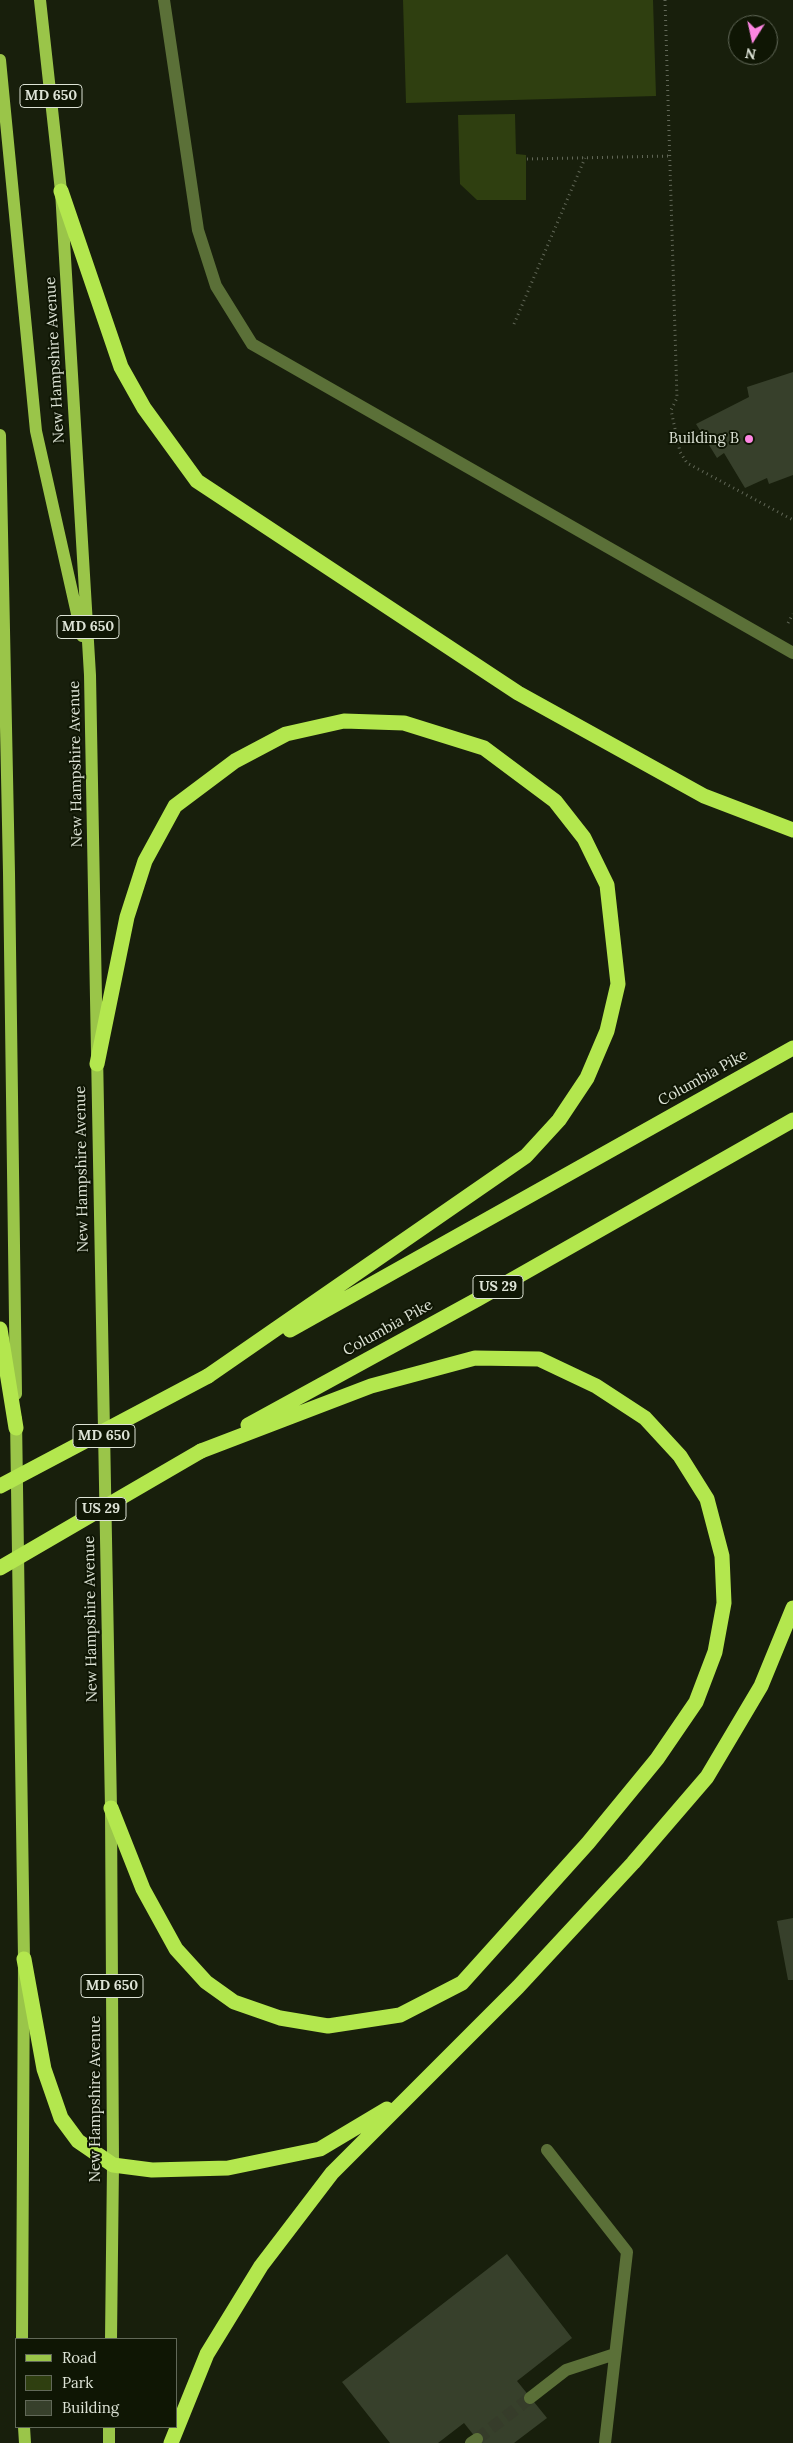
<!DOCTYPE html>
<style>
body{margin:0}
#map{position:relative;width:793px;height:2443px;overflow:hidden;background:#181f0c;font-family:Lora,serif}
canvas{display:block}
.legend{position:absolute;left:15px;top:2338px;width:162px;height:90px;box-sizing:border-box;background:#0f1604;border:1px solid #616858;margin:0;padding:6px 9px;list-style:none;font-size:15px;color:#dde3d6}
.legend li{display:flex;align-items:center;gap:10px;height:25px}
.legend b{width:25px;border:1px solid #616858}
.north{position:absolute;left:728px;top:15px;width:50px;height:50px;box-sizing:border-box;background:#0f1604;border:1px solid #616858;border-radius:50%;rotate:190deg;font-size:14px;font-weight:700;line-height:20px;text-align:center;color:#dde3d6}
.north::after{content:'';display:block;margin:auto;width:18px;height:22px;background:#fd86e2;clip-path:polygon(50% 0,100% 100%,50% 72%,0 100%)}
</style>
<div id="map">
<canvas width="793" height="2443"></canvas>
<ul class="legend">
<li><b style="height:6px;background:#9ac549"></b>Road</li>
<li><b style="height:14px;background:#2f3f10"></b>Park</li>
<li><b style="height:14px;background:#37402b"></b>Building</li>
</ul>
<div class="north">N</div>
</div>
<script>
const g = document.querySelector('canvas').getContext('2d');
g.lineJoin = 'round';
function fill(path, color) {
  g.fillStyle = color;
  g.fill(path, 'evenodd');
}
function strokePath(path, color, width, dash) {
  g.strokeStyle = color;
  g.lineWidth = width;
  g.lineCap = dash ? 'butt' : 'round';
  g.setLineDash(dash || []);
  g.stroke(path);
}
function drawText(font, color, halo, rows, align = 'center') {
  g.font = font + ' Lora,serif';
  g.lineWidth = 4;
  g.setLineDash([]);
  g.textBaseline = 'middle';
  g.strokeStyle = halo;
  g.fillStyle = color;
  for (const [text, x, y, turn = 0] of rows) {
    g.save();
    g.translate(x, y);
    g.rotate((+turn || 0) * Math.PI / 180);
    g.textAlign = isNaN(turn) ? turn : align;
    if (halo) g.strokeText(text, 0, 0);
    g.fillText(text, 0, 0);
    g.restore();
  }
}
fill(new Path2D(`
 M 403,0 L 653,0 L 656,96 L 406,103 Z
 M 515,114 L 516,154 L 526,155 L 526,200 L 477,200 L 460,184 L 458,115 Z`), '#2f3f10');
fill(new Path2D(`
 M 793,372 L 793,475 L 769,484 L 767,478 L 745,488 L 724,453 L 717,458 L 696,424 L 749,397 L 747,387 Z
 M 793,1918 L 793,1980 L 788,1980 L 777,1921 Z
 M 507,2254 L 572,2338 L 517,2381 L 547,2418 L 514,2443 L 480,2443 L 464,2423 L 438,2443 L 390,2443 L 342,2382 Z`), '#37402b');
strokePath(new Path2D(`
 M 477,2439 L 530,2398`), '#363c2a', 12, [12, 6]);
strokePath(new Path2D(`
 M 665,0 L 677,398 L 671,410 L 680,452 L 687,463 L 793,520
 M 527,159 L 669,156
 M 514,324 L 585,158
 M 788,623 L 793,614`), '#616757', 3, [1, 4]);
strokePath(new Path2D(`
 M 164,0 L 198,230 L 216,286 L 252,344 L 793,653
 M 547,2150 L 627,2252 L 605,2443
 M 530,2398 L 566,2370 L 615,2354
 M 471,2443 L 477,2439`), '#5b7038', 12);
strokePath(new Path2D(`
 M 40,0 L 61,191 L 90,675 L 111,1808 L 113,2165 L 111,2339
 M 0,60 L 36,431 L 82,636
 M 0,435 L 9,873 L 16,1394
 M 16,1419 L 24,1959 L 22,2339
 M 24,2427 L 25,2443
 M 109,2443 L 109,2427`), '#9ac549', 12);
strokePath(new Path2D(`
 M 61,191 L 121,367 L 144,408 L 197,481 L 518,693 L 704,796 L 793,830
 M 97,1064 L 127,917 L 145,861 L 175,806 L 235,761 L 286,734 L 344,721 L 404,723 L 484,748 L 555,801 L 584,838 L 607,885 L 618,984 L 607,1031 L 587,1078 L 559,1120 L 526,1156 L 208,1376
 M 0,1329 L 16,1428
 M 290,1330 L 793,1048
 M 248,1425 L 478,1299 L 793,1120
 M 111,1808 L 143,1889 L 176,1949 L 206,1982 L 234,2002 L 280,2018 L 328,2026 L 400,2015 L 462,1983 L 588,1843 L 657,1759 L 696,1702 L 715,1652 L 724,1603 L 722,1556 L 707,1499 L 680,1456 L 645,1418 L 596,1386 L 539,1359 L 475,1358 L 371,1386 L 201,1451
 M 24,1959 L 44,2069 L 61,2118 L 78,2141 L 113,2165 L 152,2170 L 228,2168 L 320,2149 L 387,2109
 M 171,2443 L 207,2354 L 261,2266 L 332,2173 L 518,1987 L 633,1863 L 707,1777 L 761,1686 L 793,1608`), '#b3e74e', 15);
strokePath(new Path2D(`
 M 0,1486 L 208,1376
 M 0,1568 L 201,1451`), '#b3e74e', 15);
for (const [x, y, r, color] of [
 [749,439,5,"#fd86e2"]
]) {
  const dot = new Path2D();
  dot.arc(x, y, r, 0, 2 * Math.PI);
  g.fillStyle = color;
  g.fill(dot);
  strokePath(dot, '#0f1604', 2);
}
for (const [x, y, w] of [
 [51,96,62],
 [88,627,62],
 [498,1287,50],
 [104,1436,62],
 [101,1509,50],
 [112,1986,62]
]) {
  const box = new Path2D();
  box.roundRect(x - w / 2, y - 11.5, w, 23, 4);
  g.fillStyle = '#0f1604';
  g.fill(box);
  strokePath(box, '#dde3d6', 1);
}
drawText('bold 14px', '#dde3d6', null, [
 ["MD 650",51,96],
 ["MD 650",88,627],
 ["US 29",498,1287],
 ["MD 650",104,1436],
 ["US 29",101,1509],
 ["MD 650",112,1986]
]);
drawText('15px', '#dde3d6', '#0f1604', [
 ["New Hampshire Avenue",55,360,-93],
 ["New Hampshire Avenue",76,764,-91],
 ["Columbia Pike",703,1078,-29],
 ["New Hampshire Avenue",82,1169,-91],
 ["Columbia Pike",388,1328,-29],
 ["New Hampshire Avenue",91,1619,-91],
 ["New Hampshire Avenue",96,2099,-90]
]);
drawText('15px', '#dde3d6', '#0f1604', [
 ["Building B",739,439]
], 'right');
</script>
